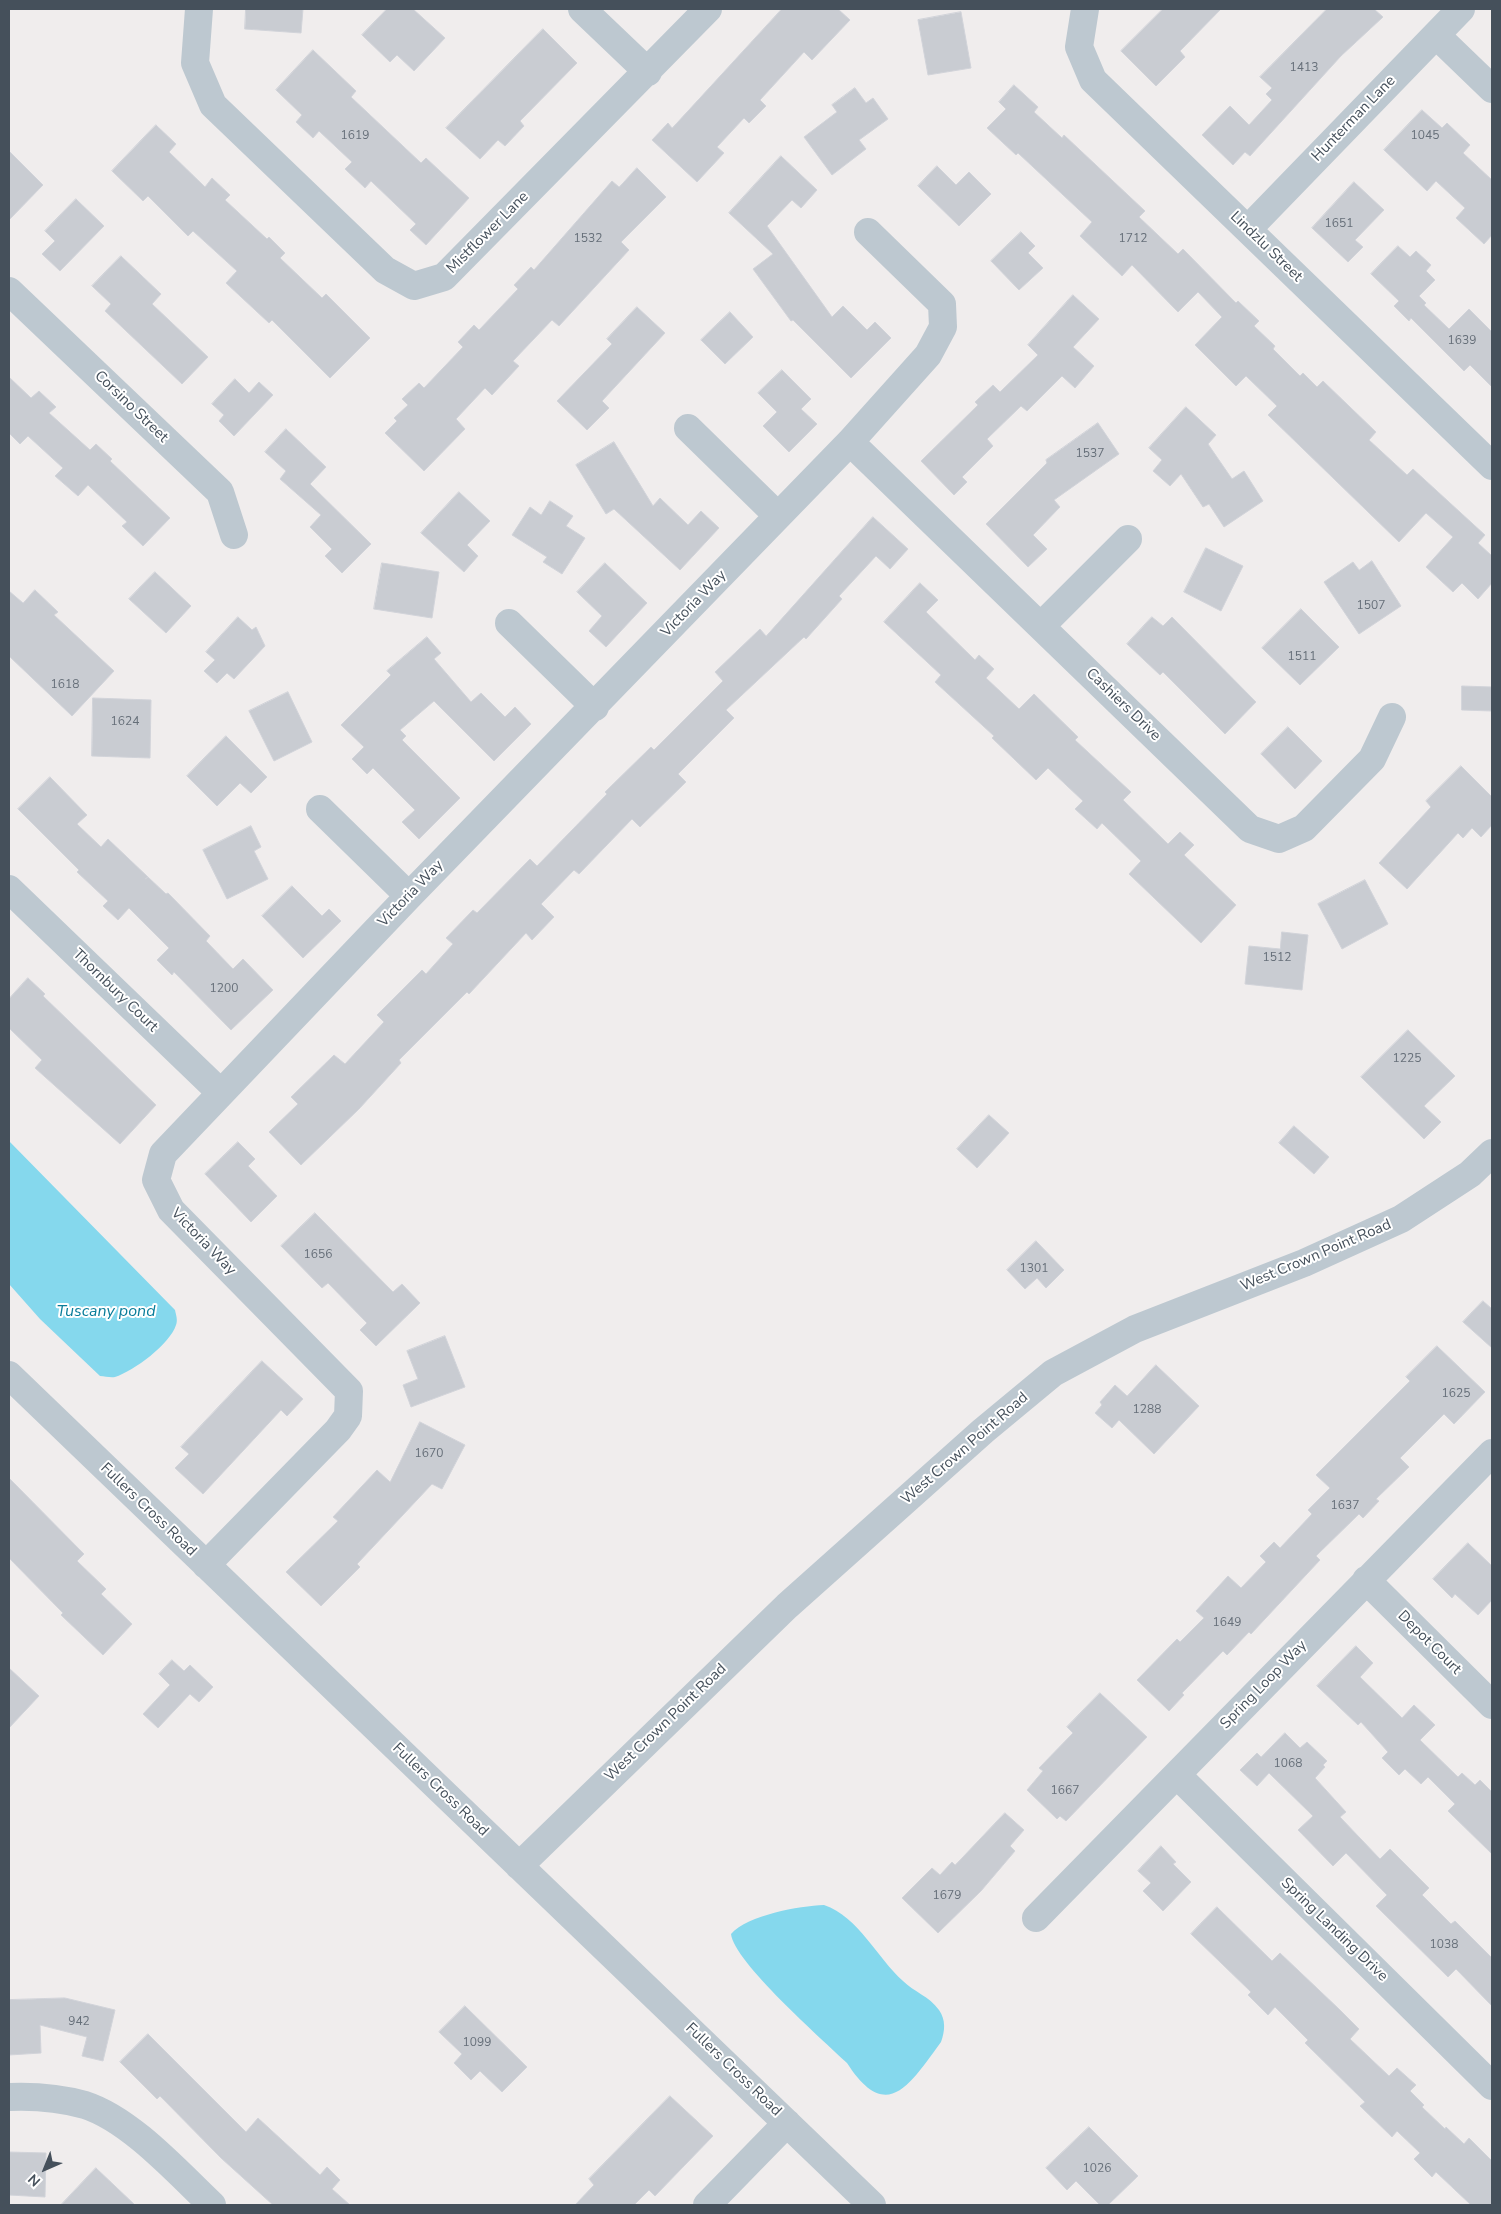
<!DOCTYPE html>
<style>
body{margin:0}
#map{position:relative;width:1501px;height:2214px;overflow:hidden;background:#f0eded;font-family:"Nunito Sans",sans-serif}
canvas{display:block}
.frame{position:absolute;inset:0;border:10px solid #45505b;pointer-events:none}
.north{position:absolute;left:20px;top:2144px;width:50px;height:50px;-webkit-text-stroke:4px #fff;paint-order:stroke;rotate:224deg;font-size:14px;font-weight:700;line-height:20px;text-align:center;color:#45505b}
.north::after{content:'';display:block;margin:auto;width:18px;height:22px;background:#45505b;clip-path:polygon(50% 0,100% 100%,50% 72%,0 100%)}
</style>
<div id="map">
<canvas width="1501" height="2214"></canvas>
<div class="frame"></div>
<div class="north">N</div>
</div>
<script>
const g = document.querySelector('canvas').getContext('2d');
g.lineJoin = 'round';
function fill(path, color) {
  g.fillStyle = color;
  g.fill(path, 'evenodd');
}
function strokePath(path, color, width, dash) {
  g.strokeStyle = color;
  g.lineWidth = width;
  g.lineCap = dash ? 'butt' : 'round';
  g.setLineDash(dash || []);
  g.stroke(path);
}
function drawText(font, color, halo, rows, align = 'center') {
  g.font = font + ' "Nunito Sans",sans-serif';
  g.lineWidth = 4;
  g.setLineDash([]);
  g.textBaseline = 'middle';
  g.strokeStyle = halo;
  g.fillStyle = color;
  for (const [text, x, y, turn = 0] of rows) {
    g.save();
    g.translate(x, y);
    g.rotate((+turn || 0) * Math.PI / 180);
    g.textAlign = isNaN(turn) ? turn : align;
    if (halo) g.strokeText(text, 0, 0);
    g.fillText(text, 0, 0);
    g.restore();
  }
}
fill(new Path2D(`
 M 9,1141 L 175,1310 C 176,1315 178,1320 176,1325 C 170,1344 134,1371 115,1377 C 110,1378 105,1376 100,1376 L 40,1319 L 9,1284 Z
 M 824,1905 C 859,1917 877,1958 903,1981 C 914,1992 929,1996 939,2010 C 946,2020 945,2031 941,2042 C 910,2084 887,2125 847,2063 C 822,2039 734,1962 731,1934 C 748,1915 799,1906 824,1905 Z`), '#85d8ed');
const building = new Path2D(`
 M 246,9 L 303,9 L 301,33 L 245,29 Z
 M 387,9 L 413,9 L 445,38 L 414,71 L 397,55 L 390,62 L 362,35 Z
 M 782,9 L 838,9 L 850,20 L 812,60 L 804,52 L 760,100 L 766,106 L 749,123 L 744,118 L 717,147 L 724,153 L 697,182 L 652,140 L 668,123 L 672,128 Z
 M 1163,9 L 1221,9 L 1180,51 L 1185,57 L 1156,86 L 1121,51 Z
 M 1327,9 L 1374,9 L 1383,17 L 1341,56 L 1250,156 L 1245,152 L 1233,165 L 1202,135 L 1230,106 L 1249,125 L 1272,100 L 1266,94 L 1272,88 L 1260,77 Z
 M 961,12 L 971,68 L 928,75 L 918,20 Z
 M 543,29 L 577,63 L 520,121 L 524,126 L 505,146 L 498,140 L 480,159 L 446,128 Z
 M 313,50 L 356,91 L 351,97 L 421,163 L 426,158 L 469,198 L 426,245 L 410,230 L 416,224 L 371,181 L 365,188 L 345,169 L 352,162 L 319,131 L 313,138 L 296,122 L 302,115 L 276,90 Z
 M 1014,85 L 1038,107 L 1034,112 L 1062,138 L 1064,135 L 1145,211 L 1139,217 L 1178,254 L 1183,249 L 1236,303 L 1238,301 L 1259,321 L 1254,326 L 1275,346 L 1273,349 L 1300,376 L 1303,373 L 1317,387 L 1323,381 L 1376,432 L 1369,440 L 1407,475 L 1413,469 L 1485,535 L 1478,543 L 1492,556 L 1492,583 L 1478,599 L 1462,583 L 1453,592 L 1426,567 L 1453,537 L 1426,513 L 1399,542 L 1268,415 L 1277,406 L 1246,376 L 1236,386 L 1195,345 L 1222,317 L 1198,292 L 1178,312 L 1132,265 L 1122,276 L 1080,236 L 1092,222 L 1018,153 L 1016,155 L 987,128 L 1006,109 L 999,102 Z
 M 855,88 L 866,103 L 873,98 L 888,119 L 859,140 L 866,149 L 832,175 L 804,137 L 837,112 L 832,105 Z
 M 1422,110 L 1442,128 L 1447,123 L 1470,145 L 1463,153 L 1492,180 L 1492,235 L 1484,244 L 1456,218 L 1465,208 L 1436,181 L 1427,191 L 1384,150 Z
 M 156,125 L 176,144 L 169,152 L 205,187 L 212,178 L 230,195 L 225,200 L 267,239 L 269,237 L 285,253 L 280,258 L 322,298 L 326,294 L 370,338 L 330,378 L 272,320 L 269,323 L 226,283 L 237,271 L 193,231 L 188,236 L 148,196 L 143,201 L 112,171 Z
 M 9,151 L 43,185 L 9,220 Z
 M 781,156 L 817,190 L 801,208 L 792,200 L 767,226 L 832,317 L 843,306 L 867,330 L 875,322 L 891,338 L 851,378 L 793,320 L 791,321 L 753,269 L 773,254 L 729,213 Z
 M 937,166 L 956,185 L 969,172 L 991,194 L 959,226 L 918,186 Z
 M 637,168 L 666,197 L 621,242 L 629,250 L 559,326 L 552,320 L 513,361 L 519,366 L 492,395 L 485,388 L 456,419 L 465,429 L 424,471 L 385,433 L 397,421 L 394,418 L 408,405 L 402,399 L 419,383 L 424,388 L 463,347 L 458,342 L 474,325 L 479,330 L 518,289 L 514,285 L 531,267 L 534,270 L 612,181 L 619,187 Z
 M 1354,182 L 1384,210 L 1355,240 L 1363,247 L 1348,262 L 1312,228 Z
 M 76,199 L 104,226 L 60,271 L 42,254 L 55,241 L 45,231 Z
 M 1021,232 L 1035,246 L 1028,253 L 1043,268 L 1019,290 L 991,261 Z
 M 1398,246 L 1410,257 L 1416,251 L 1431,265 L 1426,271 L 1435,280 L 1419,296 L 1426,303 L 1424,305 L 1449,329 L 1469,309 L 1492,332 L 1492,387 L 1470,365 L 1464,371 L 1411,318 L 1409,321 L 1394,306 L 1399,301 L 1371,274 Z
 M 121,256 L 161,294 L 152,304 L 208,357 L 182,384 L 105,311 L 111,304 L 92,286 Z
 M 1073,295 L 1099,319 L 1073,347 L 1094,366 L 1075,388 L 1062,376 L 1027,411 L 1021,406 L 987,439 L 993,446 L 962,477 L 967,482 L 954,495 L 921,461 L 978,405 L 975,402 L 993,385 L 1000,392 L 1038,355 L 1028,345 Z
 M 637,307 L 665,333 L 602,401 L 609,408 L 587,430 L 557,401 L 612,344 L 607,339 Z
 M 730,312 L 753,337 L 725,364 L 701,340 Z
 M 782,370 L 811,399 L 801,409 L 817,424 L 789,452 L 763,426 L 777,412 L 758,393 Z
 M 9,377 L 31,398 L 39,391 L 56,407 L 49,413 L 90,450 L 96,444 L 112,459 L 110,461 L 170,518 L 143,546 L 122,526 L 127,522 L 88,485 L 78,496 L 55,476 L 63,468 L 28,436 L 20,444 L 9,433 Z
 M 235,379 L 249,393 L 259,382 L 273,395 L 234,436 L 219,421 L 224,415 L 212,404 Z
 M 1186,407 L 1216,435 L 1208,444 L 1232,479 L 1244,471 L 1263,501 L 1224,527 L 1209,504 L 1203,507 L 1181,474 L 1170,486 L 1153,471 L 1162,460 L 1149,448 Z
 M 1098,423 L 1119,454 L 1054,500 L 1060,507 L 1033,535 L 1047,549 L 1028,567 L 986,524 L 1047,463 L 1046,460 Z
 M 286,429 L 326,467 L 310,484 L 371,544 L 342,573 L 325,556 L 332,549 L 310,527 L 321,515 L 280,479 L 286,471 L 265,452 Z
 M 614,442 L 653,506 L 660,498 L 688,525 L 701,511 L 719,528 L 680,570 L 614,509 L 606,514 L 576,465 Z
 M 459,492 L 490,521 L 467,545 L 478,556 L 464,572 L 421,533 Z
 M 550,501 L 573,516 L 566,526 L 585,538 L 562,574 L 543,562 L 547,557 L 512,535 L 530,507 L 541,515 Z
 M 873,517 L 908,549 L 890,569 L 876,556 L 839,596 L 842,599 L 806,639 L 804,637 L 726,710 L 734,718 L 678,774 L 686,782 L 640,827 L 632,819 L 579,874 L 574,870 L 541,904 L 554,917 L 532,940 L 526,933 L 469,994 L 467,992 L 399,1060 L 401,1063 L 359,1109 L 301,1165 L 269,1132 L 298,1104 L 291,1097 L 334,1055 L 345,1064 L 384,1022 L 377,1015 L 422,970 L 426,974 L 453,944 L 446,938 L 473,910 L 477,913 L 530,859 L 537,866 L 607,794 L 605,792 L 651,747 L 654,750 L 723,681 L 715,672 L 760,629 L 766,636 Z
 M 1206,548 L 1243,566 L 1221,611 L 1184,592 Z
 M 1372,561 L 1401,606 L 1359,634 L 1324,582 L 1353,562 L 1359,570 Z
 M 382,563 L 439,572 L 432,618 L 374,609 Z
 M 605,563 L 647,603 L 606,647 L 589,631 L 602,616 L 577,592 Z
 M 155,572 L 191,606 L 166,633 L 129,599 Z
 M 920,583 L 938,600 L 926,612 L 975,660 L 979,655 L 994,669 L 986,678 L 1019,709 L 1034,694 L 1078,737 L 1075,740 L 1131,792 L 1123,800 L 1168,844 L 1180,832 L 1194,845 L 1184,855 L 1236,905 L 1201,943 L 1129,874 L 1141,861 L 1102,823 L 1097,829 L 1075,809 L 1083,801 L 1048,768 L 1036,780 L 992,738 L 994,736 L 935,682 L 941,675 L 884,622 Z
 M 35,590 L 58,612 L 54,615 L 114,671 L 72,716 L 9,656 L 9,591 L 23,603 Z
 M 1301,609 L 1339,647 L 1300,685 L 1262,648 Z
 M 238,617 L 252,630 L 256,627 L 265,646 L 234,679 L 227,673 L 217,683 L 204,671 L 215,660 L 206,652 Z
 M 1152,617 L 1163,626 L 1172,617 L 1256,702 L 1225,734 L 1163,672 L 1160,675 L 1127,644 Z
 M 427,637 L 441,653 L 434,659 L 471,702 L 481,693 L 505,717 L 515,707 L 531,724 L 494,761 L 434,701 L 400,730 L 406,736 L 402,740 L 460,798 L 419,839 L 402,822 L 415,810 L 373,768 L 367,774 L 352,759 L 364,747 L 341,725 L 391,675 L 387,671 Z
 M 1462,686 L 1492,687 L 1492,711 L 1462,710 Z
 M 288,692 L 312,742 L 274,761 L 249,711 Z
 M 93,698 L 151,700 L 150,758 L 92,756 Z
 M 1288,727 L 1322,761 L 1295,789 L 1261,754 Z
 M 226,736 L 267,777 L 251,793 L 240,783 L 217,806 L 187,776 Z
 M 1461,766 L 1492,797 L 1492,825 L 1481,837 L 1472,828 L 1463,838 L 1458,833 L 1407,889 L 1379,863 L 1431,807 L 1426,801 Z
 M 50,777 L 87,815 L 77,824 L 101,847 L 108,839 L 148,877 L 145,879 L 148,877 L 166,894 L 168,893 L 210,936 L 206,941 L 233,969 L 243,959 L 273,990 L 231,1030 L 174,972 L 172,975 L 157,960 L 169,948 L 129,908 L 118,920 L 103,906 L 108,901 L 77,872 L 79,870 L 18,809 Z
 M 251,826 L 261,847 L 254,851 L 268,879 L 227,899 L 203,850 Z
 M 1365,880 L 1388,924 L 1342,949 L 1318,904 Z
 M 292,886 L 322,916 L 329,909 L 341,921 L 303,958 L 262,916 Z
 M 1282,932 L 1308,935 L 1302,990 L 1245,984 L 1249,946 L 1280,949 Z
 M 28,978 L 45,994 L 43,996 L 156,1105 L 120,1144 L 35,1068 L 42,1060 L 9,1028 L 9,999 Z
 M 1408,1030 L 1455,1076 L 1424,1106 L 1441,1122 L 1424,1139 L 1361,1077 Z
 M 989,1115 L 1009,1133 L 977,1168 L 957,1149 Z
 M 1294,1126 L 1329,1157 L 1314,1174 L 1279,1143 Z
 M 238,1142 L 255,1159 L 248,1166 L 277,1196 L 251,1222 L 205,1174 Z
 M 315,1213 L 393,1292 L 402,1284 L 420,1303 L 376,1346 L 360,1330 L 367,1323 L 328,1283 L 322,1288 L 281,1246 Z
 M 1036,1241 L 1064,1270 L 1046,1288 L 1037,1278 L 1025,1289 L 1007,1270 Z
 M 1483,1301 L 1492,1309 L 1492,1348 L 1463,1322 Z
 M 445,1336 L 465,1387 L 411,1407 L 403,1385 L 418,1379 L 407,1351 Z
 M 1437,1346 L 1485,1392 L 1454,1424 L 1444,1414 L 1400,1458 L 1409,1467 L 1376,1499 L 1379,1501 L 1363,1518 L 1359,1514 L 1316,1556 L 1320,1560 L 1251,1634 L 1249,1632 L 1227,1655 L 1223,1651 L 1182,1693 L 1184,1695 L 1169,1711 L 1137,1680 L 1177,1639 L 1180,1642 L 1204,1618 L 1196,1611 L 1228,1576 L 1241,1588 L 1266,1562 L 1260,1556 L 1274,1542 L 1280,1548 L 1312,1514 L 1308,1510 L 1330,1488 L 1316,1475 L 1410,1381 L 1406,1377 Z
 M 262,1361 L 303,1399 L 287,1416 L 281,1410 L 203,1494 L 175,1468 L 189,1454 L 181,1447 Z
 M 1156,1365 L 1199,1406 L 1154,1454 L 1119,1420 L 1112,1428 L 1095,1413 L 1102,1405 L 1100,1402 L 1115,1385 L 1127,1396 Z
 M 420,1422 L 465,1445 L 442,1489 L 432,1484 L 357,1564 L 360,1567 L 321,1606 L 286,1572 L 338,1521 L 333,1517 L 377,1470 L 390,1482 Z
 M 9,1478 L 84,1554 L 77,1561 L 106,1589 L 101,1594 L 132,1624 L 103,1655 L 61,1615 L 63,1613 L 9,1558 Z
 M 1468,1543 L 1492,1566 L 1492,1600 L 1478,1615 L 1455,1594 L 1452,1598 L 1433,1579 Z
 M 1356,1646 L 1373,1663 L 1360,1677 L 1402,1718 L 1414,1705 L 1435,1725 L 1420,1740 L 1458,1777 L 1462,1773 L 1475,1785 L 1480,1780 L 1492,1792 L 1492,1854 L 1448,1811 L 1455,1804 L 1428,1777 L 1421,1784 L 1405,1769 L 1399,1775 L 1382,1758 L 1388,1752 L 1361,1722 L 1358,1725 L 1317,1686 Z
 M 172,1660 L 184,1671 L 190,1665 L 213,1687 L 199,1702 L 190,1694 L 158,1728 L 143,1714 L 170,1685 L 159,1674 Z
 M 9,1668 L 39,1696 L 9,1728 Z
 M 1100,1693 L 1147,1737 L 1066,1821 L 1060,1816 L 1057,1819 L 1027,1790 L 1043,1771 L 1039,1768 L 1073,1733 L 1067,1727 Z
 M 1285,1733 L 1300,1748 L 1307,1742 L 1327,1761 L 1323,1765 L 1325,1767 L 1315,1778 L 1346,1812 L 1340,1817 L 1380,1859 L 1390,1849 L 1429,1888 L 1422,1895 L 1451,1924 L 1455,1921 L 1492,1958 L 1492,2006 L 1456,1969 L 1448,1977 L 1376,1906 L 1387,1895 L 1346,1853 L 1333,1866 L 1298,1830 L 1313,1816 L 1269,1773 L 1257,1786 L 1240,1770 L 1257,1753 L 1261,1757 Z
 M 1005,1813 L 1024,1830 L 1010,1846 L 1015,1851 L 981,1891 L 938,1933 L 902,1898 L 932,1868 L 940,1875 L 952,1862 L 955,1865 Z
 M 1161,1846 L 1176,1862 L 1173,1864 L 1191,1882 L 1163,1911 L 1143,1891 L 1151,1883 L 1138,1871 Z
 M 1217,1907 L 1272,1961 L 1280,1953 L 1339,2009 L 1359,2029 L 1350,2039 L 1389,2076 L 1397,2068 L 1416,2085 L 1410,2091 L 1424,2105 L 1422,2107 L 1445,2129 L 1446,2127 L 1464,2144 L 1469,2138 L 1492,2161 L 1492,2205 L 1471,2205 L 1436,2172 L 1432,2177 L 1414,2159 L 1420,2153 L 1397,2131 L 1392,2137 L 1360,2106 L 1365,2102 L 1305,2043 L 1308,2040 L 1275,2007 L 1268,2015 L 1248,1995 L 1251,1992 L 1191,1934 Z
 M 65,1998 L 115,2010 L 103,2061 L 82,2056 L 87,2037 L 40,2025 L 41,2053 L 9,2055 L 9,2000 Z
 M 465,2006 L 527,2067 L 502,2092 L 480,2071 L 471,2080 L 454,2063 L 462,2054 L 439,2032 Z
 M 148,2034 L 246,2132 L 258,2118 L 320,2175 L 327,2167 L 340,2180 L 332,2189 L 350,2205 L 273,2205 L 221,2158 L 160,2096 L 157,2099 L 120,2062 Z
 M 670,2096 L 713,2136 L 655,2196 L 649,2190 L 634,2205 L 575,2205 L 594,2185 L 589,2179 Z
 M 1089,2127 L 1138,2176 L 1108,2205 L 1100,2205 L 1076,2181 L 1067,2190 L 1046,2168 Z
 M 9,2152 L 46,2153 L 45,2197 L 9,2195 Z
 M 96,2168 L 135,2205 L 61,2205 Z`);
fill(building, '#c9ccd2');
strokePath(building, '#d1d3d9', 1);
strokePath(new Path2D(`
 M 199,9 L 195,63 L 213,105 L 385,270 L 414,286 L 444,277 L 708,9
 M 582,9 L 648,72
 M 1085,9 L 1079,47 L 1093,80 L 1492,466
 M 1436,35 L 1492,89
 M 1248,229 L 1461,9
 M 9,291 L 220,492 L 234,535
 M 688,428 L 778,516
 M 850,442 L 1250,829 L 1279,839 L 1304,828 L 1372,759 L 1392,717
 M 509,623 L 595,707
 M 1041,626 L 1128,539
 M 320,809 L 409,896
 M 9,889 L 221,1093
 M 9,1375 L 872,2205
 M 206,1565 L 338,1430 L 348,1416 L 349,1391 L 171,1210 L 156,1180 L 163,1154 L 409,896 L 850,442 L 928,355 L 943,327 L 942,304 L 868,232
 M 1366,1580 L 1492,1705
 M 1177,1775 L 1492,2086
 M 519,1866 L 787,1606 L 983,1431 L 1053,1373 L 1135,1329 L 1304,1263 L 1401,1219 L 1470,1174 L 1492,1153
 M 1036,1918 L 1492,1453
 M 9,2097 C 34,2096 60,2098 85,2105 C 131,2120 177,2172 212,2205
 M 707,2205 L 787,2123`), '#bdc8d0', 28);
drawText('12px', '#666f79', null, [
 ["1413",1304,68],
 ["1619",355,136],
 ["1045",1425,136],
 ["1651",1339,224],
 ["1532",588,239],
 ["1712",1133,239],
 ["1639",1462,341],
 ["1537",1090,454],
 ["1507",1371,606],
 ["1511",1302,657],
 ["1618",65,685],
 ["1624",125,722],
 ["1512",1277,958],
 ["1200",224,989],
 ["1225",1407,1059],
 ["1656",318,1255],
 ["1301",1034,1269],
 ["1625",1456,1394],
 ["1288",1147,1410],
 ["1670",429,1454],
 ["1637",1345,1506],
 ["1649",1227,1623],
 ["1068",1288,1764],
 ["1667",1065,1791],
 ["1679",947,1896],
 ["1038",1444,1945],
 ["942",79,2022],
 ["1099",477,2043],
 ["1026",1097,2169]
]);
drawText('15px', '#45505b', '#fff', [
 ["Hunterman Lane",1354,119,-46],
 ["Mistflower Lane",488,233,-45],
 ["Lindzlu Street",1266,247,44],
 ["Corsino Street",131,407,44],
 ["Victoria Way",694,604,-46],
 ["Cashiers Drive",1123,705,44],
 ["Victoria Way",411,894,-46],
 ["Thornbury Court",115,991,44],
 ["Victoria Way",203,1242,46],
 ["West Crown Point Road",1316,1256,-23],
 ["West Crown Point Road",965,1449,-41],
 ["Fullers Cross Road",148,1510,44],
 ["Depot Court",1429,1643,45],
 ["Spring Loop Way",1264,1685,-46],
 ["West Crown Point Road",666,1723,-44],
 ["Fullers Cross Road",440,1790,44],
 ["Spring Landing Drive",1334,1930,44],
 ["Fullers Cross Road",733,2070,44]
]);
drawText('italic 16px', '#0a7d9a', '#fff', [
 ["Tuscany pond",106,1312]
]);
</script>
